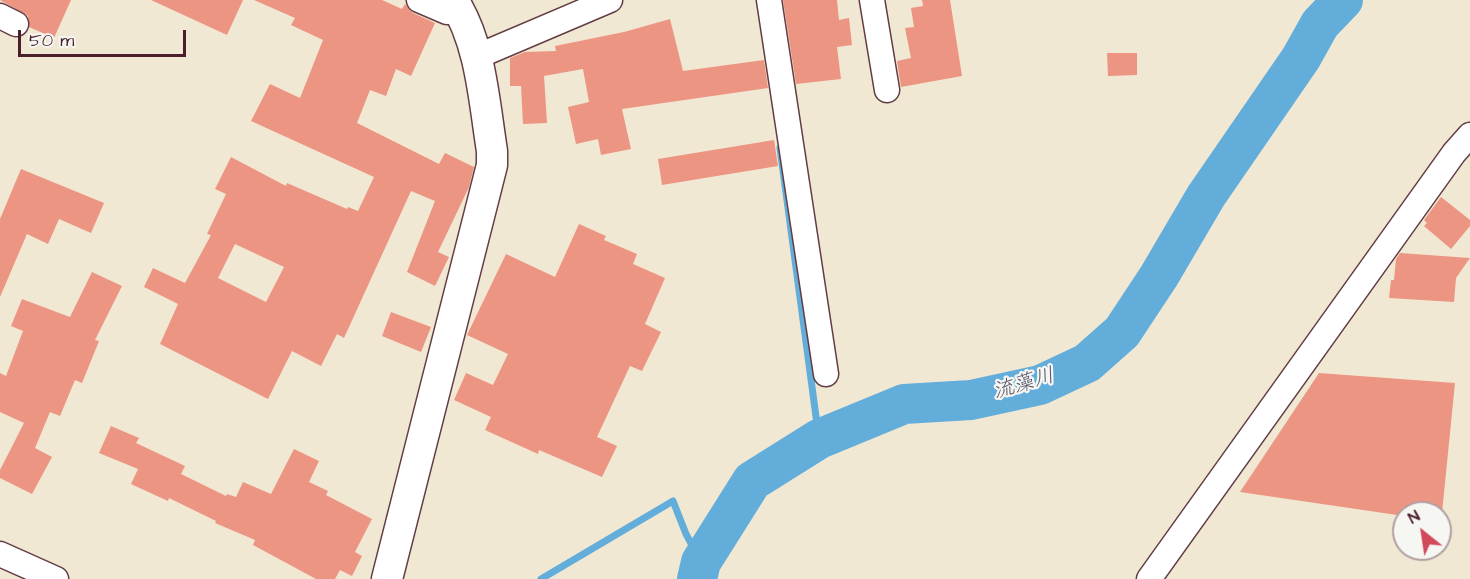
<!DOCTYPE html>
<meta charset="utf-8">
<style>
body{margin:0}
#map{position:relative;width:1470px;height:579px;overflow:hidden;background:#f1e8d4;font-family:"Architects Daughter",sans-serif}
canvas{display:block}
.north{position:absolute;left:1392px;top:501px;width:60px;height:60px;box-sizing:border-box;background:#f6f6f2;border:2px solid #b1a0a2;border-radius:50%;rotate:330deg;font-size:16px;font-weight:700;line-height:24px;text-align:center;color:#4a1f2b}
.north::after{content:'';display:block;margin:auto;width:21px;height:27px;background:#d1495b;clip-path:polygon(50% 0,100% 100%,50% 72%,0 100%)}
.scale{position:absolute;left:18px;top:30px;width:168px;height:27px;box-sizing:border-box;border:3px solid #4a1f2b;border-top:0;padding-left:8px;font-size:18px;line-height:21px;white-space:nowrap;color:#4a1f2b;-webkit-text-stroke:4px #f6f6f2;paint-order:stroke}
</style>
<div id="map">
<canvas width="1470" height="579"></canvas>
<div class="north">N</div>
<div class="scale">50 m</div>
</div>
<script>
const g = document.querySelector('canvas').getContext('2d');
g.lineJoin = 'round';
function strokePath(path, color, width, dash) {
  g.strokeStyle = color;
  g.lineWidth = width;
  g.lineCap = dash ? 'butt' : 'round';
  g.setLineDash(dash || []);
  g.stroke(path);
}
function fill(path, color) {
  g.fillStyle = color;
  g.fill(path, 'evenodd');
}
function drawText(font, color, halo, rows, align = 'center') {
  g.font = font + ' "Architects Daughter","Klee One",sans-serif';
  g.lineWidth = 4.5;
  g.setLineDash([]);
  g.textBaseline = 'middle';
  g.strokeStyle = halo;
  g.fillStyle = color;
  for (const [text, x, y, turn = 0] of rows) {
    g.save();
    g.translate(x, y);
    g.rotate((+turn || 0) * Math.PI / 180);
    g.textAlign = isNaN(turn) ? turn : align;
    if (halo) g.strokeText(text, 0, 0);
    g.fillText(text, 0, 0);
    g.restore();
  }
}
strokePath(new Path2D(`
 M 780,148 L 819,439
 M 541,579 L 673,501 L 686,534 L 701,562`), '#63addb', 7);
strokePath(new Path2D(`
 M 697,579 L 701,562 L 752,481 L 819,439 L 904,404 L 971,400 L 1040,385 L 1087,363 L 1122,332 L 1159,276 L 1206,196 L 1301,58 L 1320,24 L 1343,0`), '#63addb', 40);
fill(new Path2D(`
 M 0,0 L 71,0 L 54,38 L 29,27 L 28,16 Z
 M 151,0 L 243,0 L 227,35 Z
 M 254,0 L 382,0 L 402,9 L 405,4 L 413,13 L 435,23 L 411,76 L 396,69 L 386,96 L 370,90 L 357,123 L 439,164 L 445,153 L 474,167 L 469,187 L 438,252 L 449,257 L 435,286 L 407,272 L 435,201 L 411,191 L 344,338 L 337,334 L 321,366 L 292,351 L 268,399 L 160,344 L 178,304 L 144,287 L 153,268 L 185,283 L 211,235 L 207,234 L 226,194 L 215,189 L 231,157 L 286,186 L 287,183 L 347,209 L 348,207 L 358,211 L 374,177 L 251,121 L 270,84 L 300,98 L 323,40 L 291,25 L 295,18 ZM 235,244 L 284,267 L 266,302 L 218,278 Z
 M 783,0 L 837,0 L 839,20 L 849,18 L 852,45 L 837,47 L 841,79 L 796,84 Z
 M 922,0 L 950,0 L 962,76 L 901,87 L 897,61 L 911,58 L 905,28 L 914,27 L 911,8 L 923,6 Z
 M 670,19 L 683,71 L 764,60 L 768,88 L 622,109 L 631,149 L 601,155 L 598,139 L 576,144 L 568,107 L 589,102 L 583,69 L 544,76 L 547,123 L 523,124 L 521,86 L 510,86 L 510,58 L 525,52 L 556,51 L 555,46 L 624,32 Z
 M 1107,53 L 1137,53 L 1137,75 L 1108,76 Z
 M 774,140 L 778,166 L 662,185 L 658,159 Z
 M 21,169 L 104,203 L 91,233 L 59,219 L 48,244 L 27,234 L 0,297 L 0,219 Z
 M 1441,197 L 1470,220 L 1470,226 L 1451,249 L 1424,226 L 1427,223 L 1424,220 Z
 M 579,224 L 606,236 L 604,240 L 637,254 L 633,264 L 665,278 L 645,324 L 661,332 L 642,371 L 630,366 L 597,437 L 617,446 L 602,477 L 539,450 L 538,454 L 485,430 L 491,417 L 454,400 L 466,373 L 493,385 L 508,354 L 467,335 L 506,254 L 555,277 Z
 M 1400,253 L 1470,258 L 1456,278 L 1454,302 L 1389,298 L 1391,280 L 1394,280 L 1396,259 Z
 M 92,272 L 122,286 L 95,340 L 99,341 L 82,383 L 75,380 L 60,416 L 50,412 L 35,448 L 52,457 L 32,494 L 0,478 L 0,470 L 24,423 L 0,412 L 0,373 L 6,376 L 23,331 L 11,326 L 22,299 L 70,317 Z
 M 391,312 L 431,327 L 421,352 L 382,336 Z
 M 1319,373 L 1455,383 L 1442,513 L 1404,513 L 1404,516 L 1240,492 Z
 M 111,426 L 139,438 L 136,443 L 185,466 L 181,474 L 226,496 L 227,494 L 236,497 L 243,482 L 271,494 L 294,449 L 319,461 L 309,482 L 328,491 L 326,495 L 372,519 L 355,552 L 362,556 L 352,576 L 340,570 L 335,579 L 316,579 L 253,545 L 255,540 L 215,523 L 216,521 L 169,498 L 168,501 L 131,484 L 138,469 L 99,453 Z`), '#ec9582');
const minor = new Path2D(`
 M 419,0 L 447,12 L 460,12
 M 769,0 L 826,374
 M 872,0 L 887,90
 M 0,16 L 16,24
 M 476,57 L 610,0
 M 0,554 L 56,579
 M 1149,579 L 1454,153 L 1470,135`);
const tertiary = new Path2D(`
 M 387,579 L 492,165 L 492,151 C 484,101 481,43 453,0`);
strokePath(minor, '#633d44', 27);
strokePath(tertiary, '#633d44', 33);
strokePath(minor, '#fff', 24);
strokePath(tertiary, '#fff', 30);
drawText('italic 21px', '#535169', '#f6f6f2', [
 ["流藻川",1024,385,-16]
]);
</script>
